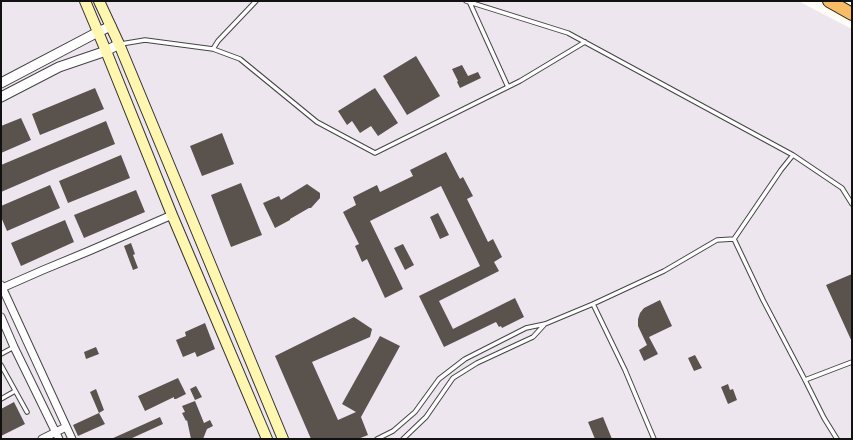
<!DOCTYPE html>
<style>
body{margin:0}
#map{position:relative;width:853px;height:440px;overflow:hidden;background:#fffdf5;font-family:"IBM Plex Serif",serif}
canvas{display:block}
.frame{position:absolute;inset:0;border:2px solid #111;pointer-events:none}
</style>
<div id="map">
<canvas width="853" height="440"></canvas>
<div class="frame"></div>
</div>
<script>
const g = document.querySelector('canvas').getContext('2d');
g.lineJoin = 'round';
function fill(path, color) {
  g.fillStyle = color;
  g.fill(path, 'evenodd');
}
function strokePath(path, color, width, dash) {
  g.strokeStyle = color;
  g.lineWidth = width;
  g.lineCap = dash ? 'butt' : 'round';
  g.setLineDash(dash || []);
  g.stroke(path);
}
fill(new Path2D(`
 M 1,1 L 798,1 L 852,29 L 852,439 L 1,439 Z`), '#eee6ef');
fill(new Path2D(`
 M 416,56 L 440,96 L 407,115 L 383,76 Z
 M 462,65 L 468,76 L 478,72 L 481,78 L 460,88 L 457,82 L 458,81 L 452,69 Z
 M 95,88 L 104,109 L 40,135 L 32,114 Z
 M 375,88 L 398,123 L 378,136 L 371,126 L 360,133 L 352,121 L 347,125 L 338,111 Z
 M 21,118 L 31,140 L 1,153 L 1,126 Z
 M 106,121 L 115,144 L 52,170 L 1,192 L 1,165 Z
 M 222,133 L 234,164 L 202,176 L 190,146 Z
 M 446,152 L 460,179 L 463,177 L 473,196 L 467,199 L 488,242 L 493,239 L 502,257 L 494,262 L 499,271 L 439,301 L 453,329 L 515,298 L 524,317 L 502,328 L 501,326 L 499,327 L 496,322 L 444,347 L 419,296 L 480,266 L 441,186 L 370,221 L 403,289 L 385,298 L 367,259 L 362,262 L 355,246 L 359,244 L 343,212 L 356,205 L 353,197 L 377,185 L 380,192 L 413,176 L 410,170 Z
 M 121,155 L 130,178 L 68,203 L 59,181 Z
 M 241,183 L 262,235 L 231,247 L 211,195 Z
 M 307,184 L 320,193 L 320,198 L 311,208 L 309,208 L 290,219 L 290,220 L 275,228 L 263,203 L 279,196 L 281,200 Z
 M 50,185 L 60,208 L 7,231 L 1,217 L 1,206 Z
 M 136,190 L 145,212 L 84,238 L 74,215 Z
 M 438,213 L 449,235 L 440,239 L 430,217 Z
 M 65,220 L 74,242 L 21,266 L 11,243 Z
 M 131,243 L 135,254 L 133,255 L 138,268 L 133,270 L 124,246 Z
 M 403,244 L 414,265 L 405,270 L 394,248 Z
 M 852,274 L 852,342 L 826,285 Z
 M 660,300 L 672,326 L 649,337 L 658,354 L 644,361 L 639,350 L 647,345 L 638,326 L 638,319 L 640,313 L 644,308 Z
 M 354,317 L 372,329 L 370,337 L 312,362 L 338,420 L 356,412 L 342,404 L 380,336 L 400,346 L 361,417 L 368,435 L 358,439 L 311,439 L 275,356 Z
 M 205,323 L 215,349 L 197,357 L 195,352 L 183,357 L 176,340 L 186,336 L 185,332 Z
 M 96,347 L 99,354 L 86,359 L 84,352 Z
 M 695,355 L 702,368 L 694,371 L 688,358 Z
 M 178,378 L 186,394 L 176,399 L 174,399 L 174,397 L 145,411 L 138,396 Z
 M 728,384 L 730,390 L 733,389 L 737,400 L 728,404 L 721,387 Z
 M 196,386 L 202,397 L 195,400 L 190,389 Z
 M 96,389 L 104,410 L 99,413 L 90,392 Z
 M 195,401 L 204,423 L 210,420 L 213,426 L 207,429 L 203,439 L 191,439 L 187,420 L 186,421 L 182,413 L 185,412 L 182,406 Z
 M 14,402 L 25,424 L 1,436 L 1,409 Z
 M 99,413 L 105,424 L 78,436 L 73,425 Z
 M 160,417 L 163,424 L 130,439 L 111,439 Z
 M 603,417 L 612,439 L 595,439 L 588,422 Z`), '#5a524d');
const service = new Path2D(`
 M 466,1 L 568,33 L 793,155
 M 469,1 L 508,87
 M 121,44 L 145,40 L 213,49 L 240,59 L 317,122 L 375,153 L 520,81 L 585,42
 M 213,49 L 218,41 L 256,1
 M 734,239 L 781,170 L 793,155 L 842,188 L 852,204
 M 593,304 L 664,271 L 717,240 L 734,239 L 763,300 L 805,380 L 824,418 L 837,439
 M 1,354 L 14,347
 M 1,365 L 27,412
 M 805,380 L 852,362
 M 1,399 L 15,391
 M 377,439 L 393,431 L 415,412 L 439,379 L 465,359 L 526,328 L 545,324 L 593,304 L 625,370 L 654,439
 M 403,439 L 426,417 L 453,378 L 477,363 L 533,337 L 544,325`);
const minor = new Path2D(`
 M 1,285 L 72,439
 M 2,288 L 43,270 L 89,251 L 172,215
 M 1,317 L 14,347 L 59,439
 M 42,439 L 66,427`);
const tertiary = new Path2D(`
 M 1,83 L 98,32 L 111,26
 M 1,97 L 59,67 L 106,51 L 119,44`);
const secondary = new Path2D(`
 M 85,1 L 106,51 L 172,215 L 267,439
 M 99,1 L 119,44 L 283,439`);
const trunk = new Path2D(`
 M 829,1 L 852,14`);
strokePath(service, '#444', 5.5);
strokePath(minor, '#444', 9);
strokePath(tertiary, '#444', 11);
strokePath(secondary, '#333', 12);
strokePath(trunk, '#222', 14);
strokePath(service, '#fff', 3.5);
strokePath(minor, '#fff', 7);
strokePath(tertiary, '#fff', 9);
strokePath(secondary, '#fff6b0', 10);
strokePath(trunk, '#f7bc64', 12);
</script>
